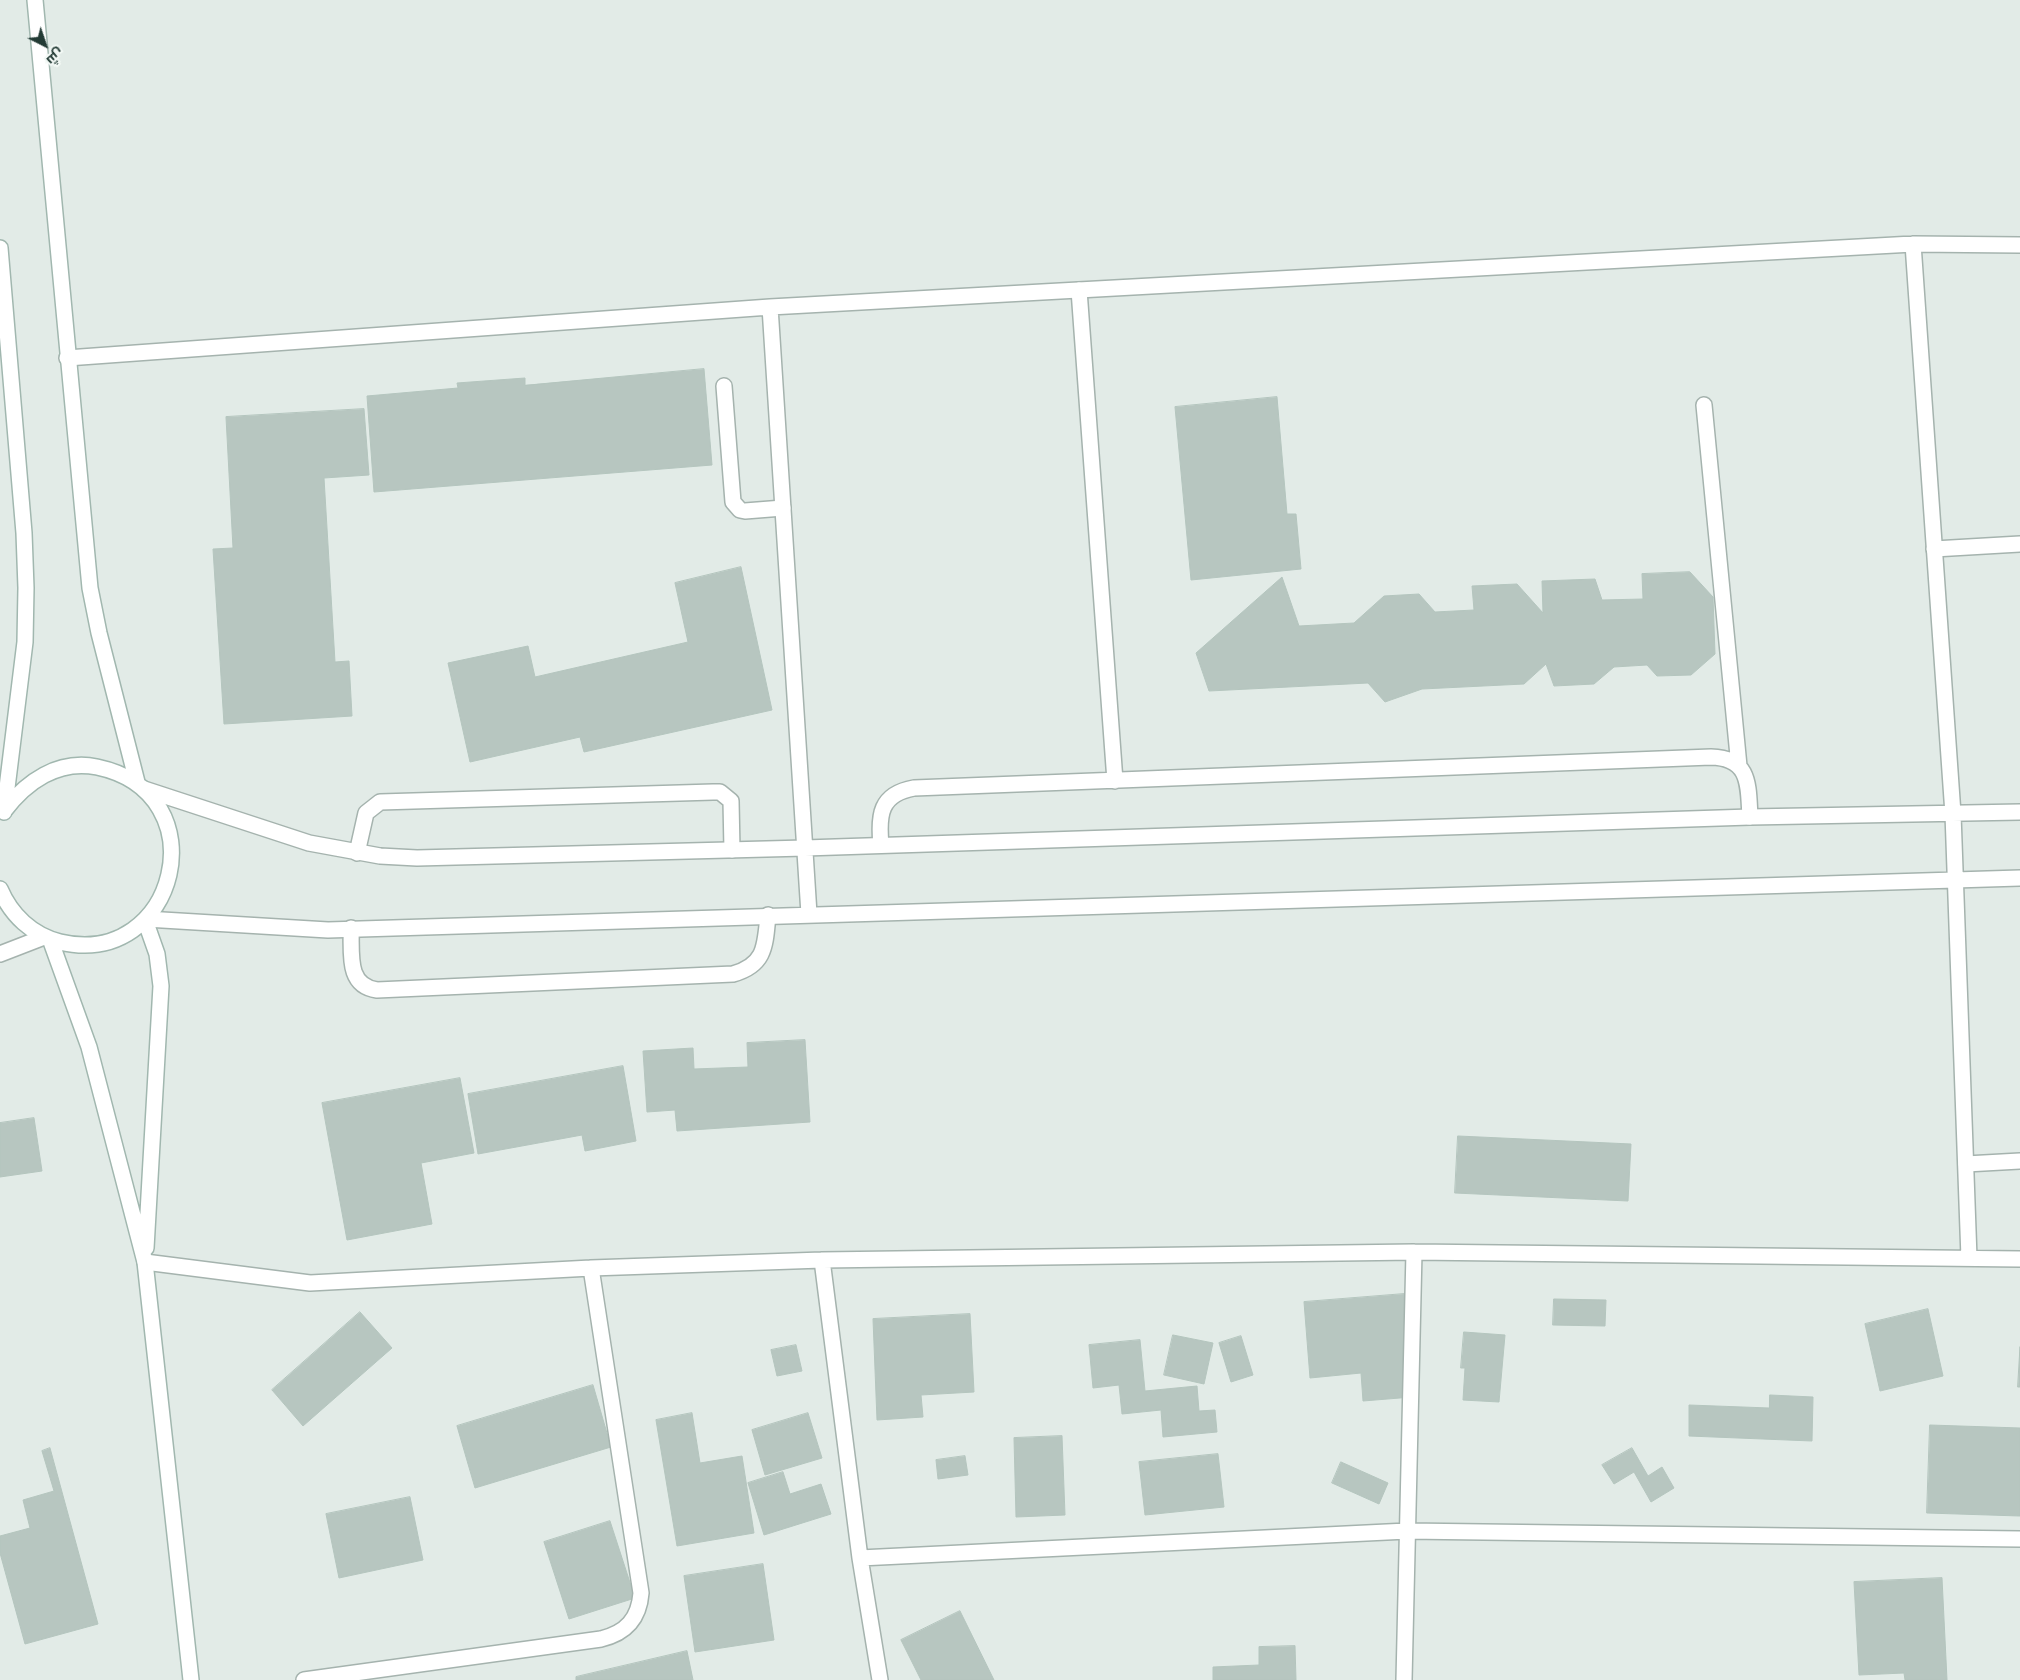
<!DOCTYPE html>
<meta charset="utf-8">
<style>
body{margin:0}
#map{position:relative;width:2020px;height:1680px;overflow:hidden;background:#e2ebe7;font-family:"Fira Sans",Cairo,sans-serif}
canvas{display:block}
.north{position:absolute;left:20px;top:20px;width:50px;height:50px;-webkit-text-stroke:4px #f2f8f5;paint-order:stroke;rotate:139deg;font-size:14px;font-weight:700;line-height:20px;text-align:center;color:#233b35}
.north::after{content:'';display:block;margin:auto;width:18px;height:22px;background:#233b35;clip-path:polygon(50% 0,100% 100%,50% 72%,0 100%)}
</style>
<div id="map">
<canvas width="2020" height="1680"></canvas>
<div class="north">ش</div>
</div>
<script>
const g = document.querySelector('canvas').getContext('2d');
g.lineJoin = 'round';
function fill(path, color) {
  g.fillStyle = color;
  g.fill(path, 'evenodd');
}
function strokePath(path, color, width, dash) {
  g.strokeStyle = color;
  g.lineWidth = width;
  g.lineCap = dash ? 'butt' : 'round';
  g.setLineDash(dash || []);
  g.stroke(path);
}
const building = new Path2D(`
 M 704,369 L 712,465 L 374,492 L 367,396 L 458,388 L 457,383 L 525,378 L 525,385 Z
 M 1277,397 L 1287,514 L 1296,514 L 1301,569 L 1191,580 L 1175,407 Z
 M 364,409 L 369,475 L 324,478 L 335,662 L 349,661 L 352,716 L 224,724 L 213,549 L 233,548 L 226,417 Z
 M 741,567 L 772,710 L 584,752 L 580,737 L 470,762 L 448,663 L 528,646 L 535,677 L 688,642 L 675,583 Z
 M 1690,572 L 1713,597 L 1715,654 L 1691,675 L 1657,676 L 1647,665 L 1614,667 L 1594,684 L 1554,686 L 1546,664 L 1524,684 L 1422,689 L 1385,702 L 1368,683 L 1209,691 L 1196,653 L 1282,577 L 1299,626 L 1354,623 L 1384,596 L 1419,594 L 1435,612 L 1474,610 L 1472,586 L 1517,584 L 1543,613 L 1542,581 L 1595,579 L 1602,600 L 1643,599 L 1642,574 Z
 M 805,1040 L 810,1122 L 677,1131 L 675,1110 L 647,1112 L 643,1051 L 693,1048 L 694,1069 L 748,1067 L 747,1043 Z
 M 623,1066 L 636,1141 L 585,1151 L 582,1135 L 478,1154 L 468,1094 Z
 M 460,1078 L 474,1153 L 421,1163 L 432,1224 L 347,1240 L 322,1103 Z
 M 34,1118 L 42,1171 L 0,1177 L 0,1123 Z
 M 1458,1136 L 1631,1144 L 1628,1201 L 1455,1193 Z
 M 1404,1294 L 1412,1397 L 1363,1401 L 1361,1373 L 1310,1378 L 1304,1302 Z
 M 1554,1299 L 1606,1300 L 1605,1326 L 1553,1325 Z
 M 1928,1309 L 1943,1376 L 1880,1391 L 1865,1324 Z
 M 360,1312 L 392,1348 L 303,1426 L 272,1390 Z
 M 970,1314 L 974,1392 L 921,1395 L 923,1417 L 877,1420 L 873,1319 Z
 M 1464,1332 L 1505,1335 L 1499,1402 L 1463,1400 L 1465,1368 L 1461,1368 Z
 M 1173,1335 L 1213,1343 L 1204,1384 L 1164,1375 Z
 M 1241,1336 L 1253,1375 L 1231,1382 L 1219,1343 Z
 M 1140,1340 L 1145,1391 L 1197,1386 L 1199,1411 L 1215,1410 L 1217,1432 L 1163,1437 L 1161,1410 L 1122,1414 L 1119,1385 L 1093,1388 L 1089,1345 Z
 M 796,1345 L 802,1371 L 777,1376 L 771,1350 Z
 M 2020,1347 L 2020,1387 L 2018,1387 Z
 M 593,1385 L 611,1447 L 475,1488 L 457,1426 Z
 M 1770,1395 L 1813,1397 L 1812,1441 L 1689,1436 L 1689,1405 L 1769,1408 Z
 M 692,1413 L 700,1463 L 742,1456 L 754,1533 L 677,1546 L 656,1420 Z
 M 808,1413 L 822,1458 L 765,1475 L 752,1430 Z
 M 1930,1425 L 2020,1428 L 2020,1516 L 1927,1513 Z
 M 1062,1436 L 1065,1515 L 1016,1517 L 1014,1438 Z
 M 50,1448 L 98,1624 L 25,1644 L 0,1553 L 0,1536 L 30,1528 L 23,1500 L 54,1491 L 42,1451 Z
 M 1632,1448 L 1648,1476 L 1662,1467 L 1674,1488 L 1651,1502 L 1634,1472 L 1614,1484 L 1602,1465 Z
 M 1218,1454 L 1224,1507 L 1145,1515 L 1139,1462 Z
 M 965,1456 L 968,1475 L 938,1479 L 936,1460 Z
 M 1341,1462 L 1388,1483 L 1379,1504 L 1332,1483 Z
 M 783,1472 L 790,1494 L 821,1484 L 831,1514 L 764,1535 L 748,1483 Z
 M 410,1497 L 423,1560 L 339,1578 L 326,1514 Z
 M 610,1521 L 635,1598 L 569,1619 L 544,1542 Z
 M 763,1564 L 774,1640 L 695,1652 L 684,1576 Z
 M 1942,1578 L 1947,1680 L 1905,1680 L 1904,1673 L 1859,1675 L 1854,1582 Z
 M 960,1611 L 994,1680 L 921,1680 L 901,1640 Z
 M 1295,1646 L 1296,1680 L 1213,1680 L 1213,1667 L 1259,1665 L 1259,1647 Z
 M 687,1651 L 693,1680 L 576,1680 L 576,1677 Z`);
fill(building, '#b7c6c0');
strokePath(building, '#b4c5be', 1);
const service = new Path2D(`
 M 1079,290 L 1115,781
 M 724,386 L 733,502 L 740,510 L 745,511 L 783,508
 M 1704,405 L 1739,766
 M 1934,549 L 2020,544
 M 881,845 C 878,815 880,794 914,788 L 1711,757 C 1751,758 1748,786 1750,817
 M 357,853 L 366,813 L 380,802 L 713,792 L 720,792 L 731,801 L 732,850
 M 351,928 C 352,953 346,986 377,990 L 733,974 C 766,965 765,945 768,915
 M 1966,1164 L 2020,1161`);
const minor = new Path2D(`
 M 1913,244 L 1953,814 L 1969,1258
 M 770,307 L 809,914
 M 67,358 L 770,307 L 1913,244 L 2020,245
 M 144,789 L 309,843 L 380,856 L 417,858 L 805,848 L 1750,817 L 2020,812
 M 146,919 L 328,930 L 2020,878
 M 0,954 L 44,937
 M 822,1260 L 860,1558 L 880,1680
 M 145,1262 L 310,1283 L 591,1268 L 822,1260 L 1414,1252 L 2020,1259
 M 860,1558 L 1407,1531 L 2020,1539
 M 304,1680 L 601,1639 C 626,1633 639,1619 641,1593 L 591,1268
 M 1404,1680 L 1414,1252`);
const secondary = new Path2D(`
 M 35,0 L 90,588 L 99,633 L 137,782
 M 0,248 L 24,533 L 26,588 L 25,642 L 4,812
 M 0,889 C 11,915 32,935 60,942 C 177,970 221,793 97,767 C 58,759 26,782 4,811
 M 145,920 L 157,954 L 161,986 L 146,1248
 M 50,939 L 89,1047 L 145,1262 L 191,1680`);
strokePath(service, '#a5b3ae', 18);
strokePath(minor, '#a5b3ae', 18);
strokePath(secondary, '#a1b7af', 18);
strokePath(service, '#fff', 15);
strokePath(minor, '#fff', 15);
strokePath(secondary, '#fff', 15);
</script>
